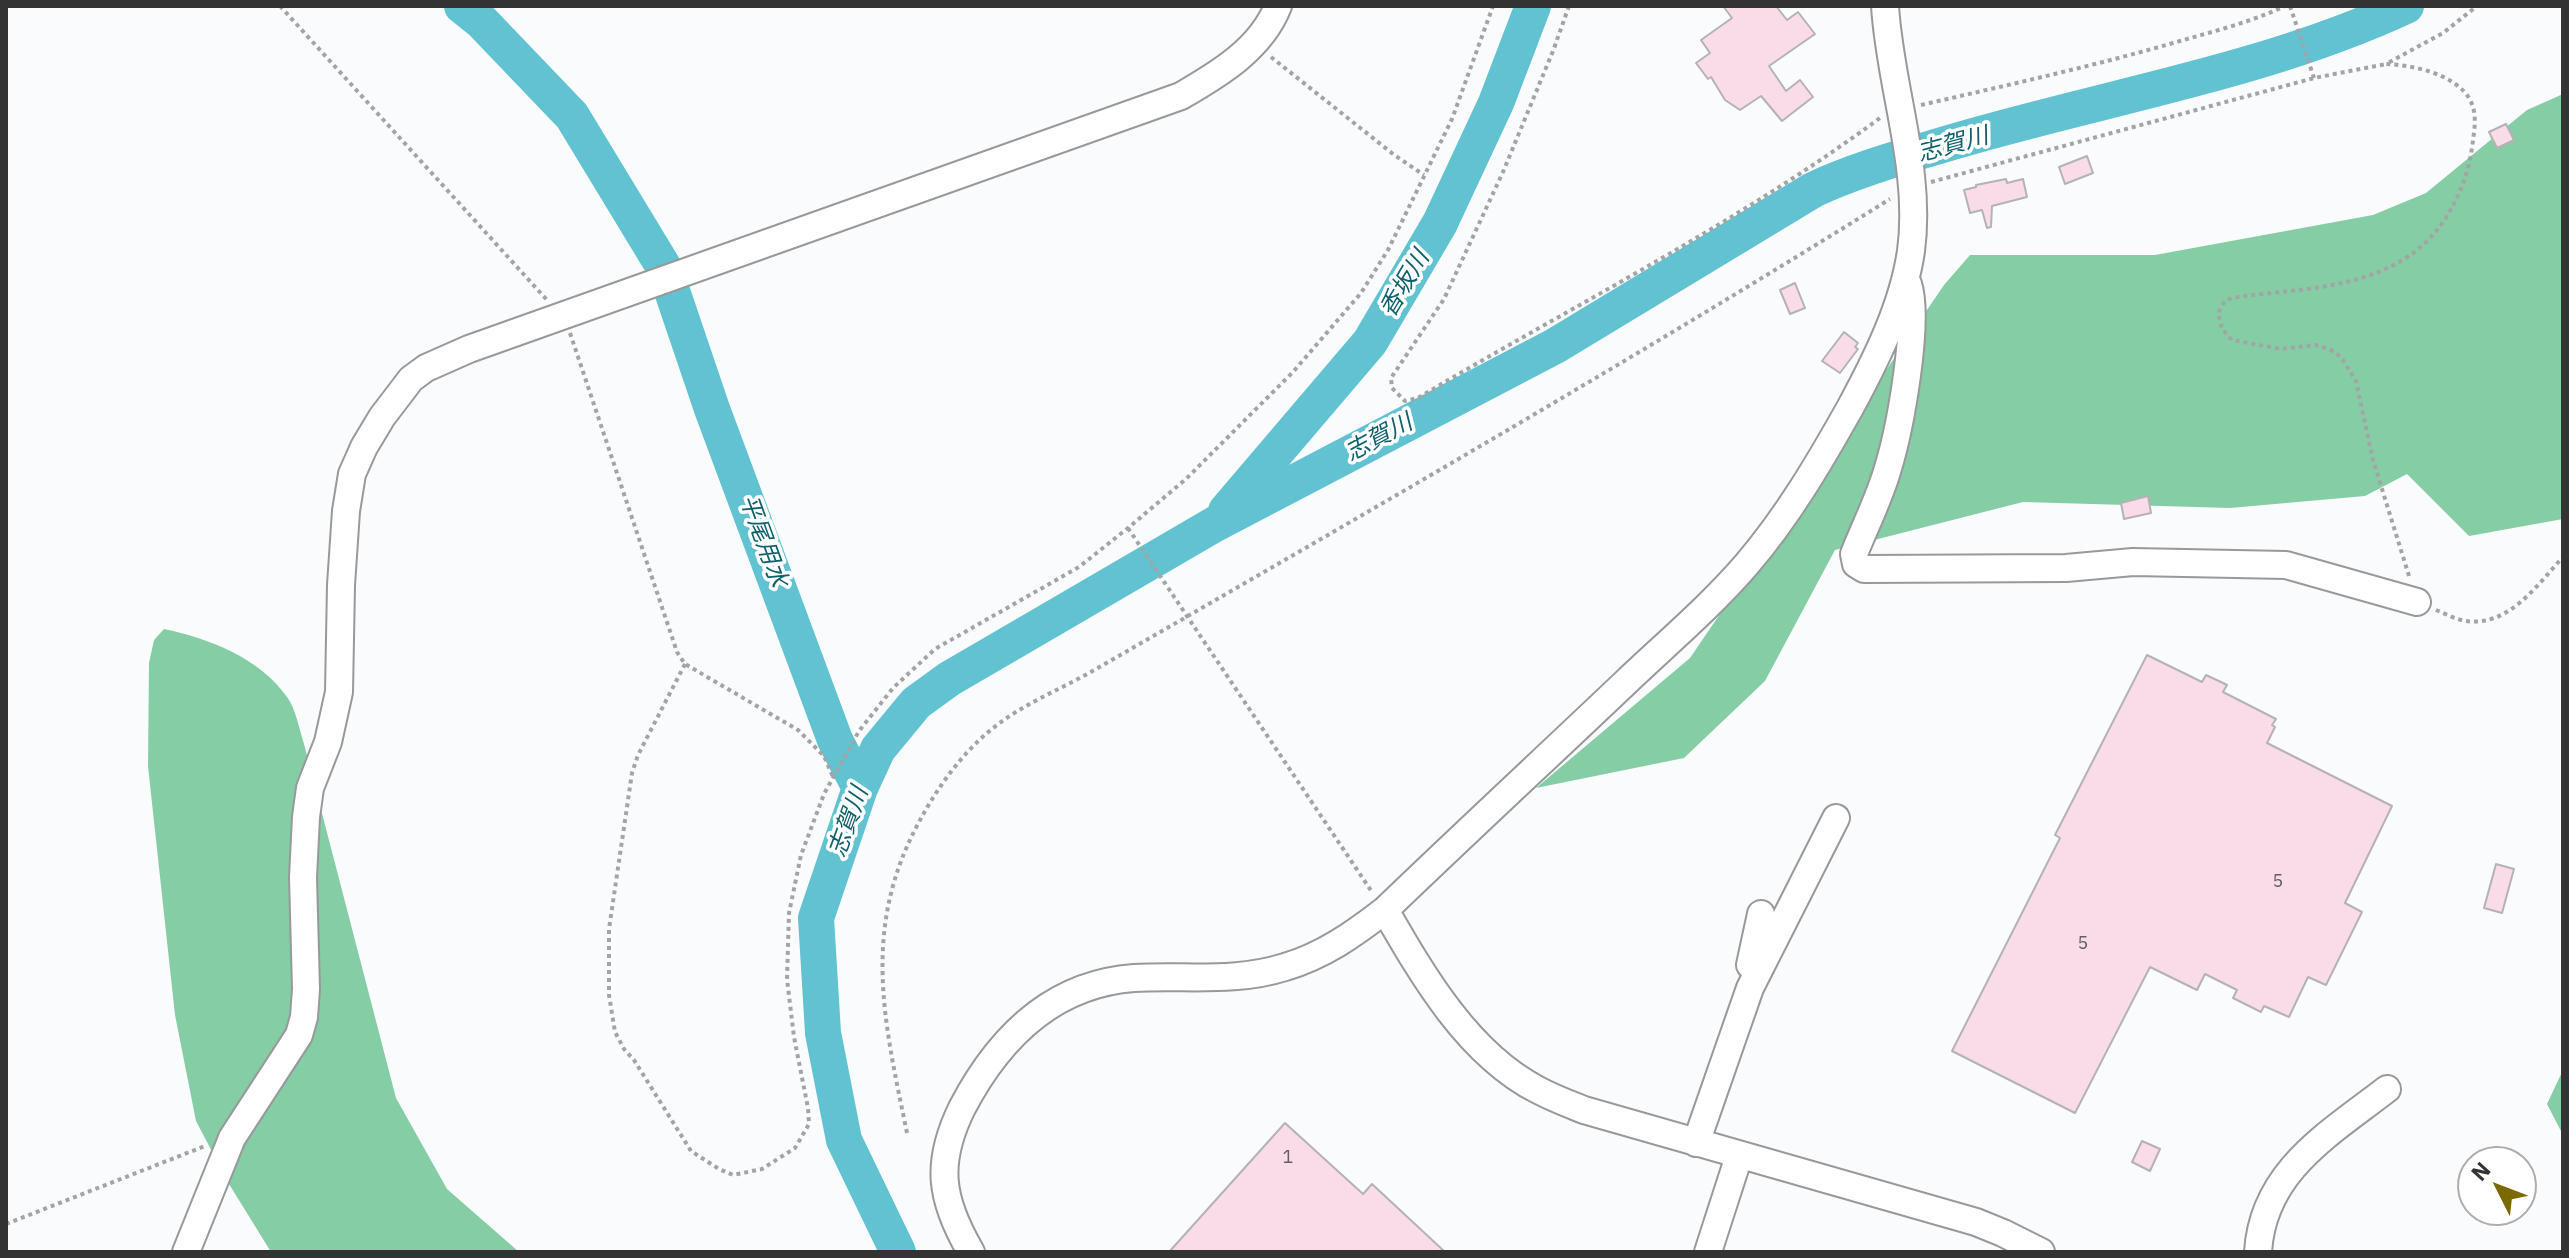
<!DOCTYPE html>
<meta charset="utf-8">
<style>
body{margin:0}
#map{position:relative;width:2569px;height:1258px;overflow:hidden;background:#fafbfd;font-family:"IBM Plex Sans",sans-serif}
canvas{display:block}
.frame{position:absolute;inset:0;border:8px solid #333334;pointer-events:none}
.north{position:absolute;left:2457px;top:1146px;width:80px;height:80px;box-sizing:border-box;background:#fff;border:2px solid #adadae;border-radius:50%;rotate:312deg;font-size:22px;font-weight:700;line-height:32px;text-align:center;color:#333334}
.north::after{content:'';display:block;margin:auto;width:28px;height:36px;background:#7b6a02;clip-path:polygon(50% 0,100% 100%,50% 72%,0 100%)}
</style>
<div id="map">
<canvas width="2569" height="1258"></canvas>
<div class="frame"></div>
<div class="north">N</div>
</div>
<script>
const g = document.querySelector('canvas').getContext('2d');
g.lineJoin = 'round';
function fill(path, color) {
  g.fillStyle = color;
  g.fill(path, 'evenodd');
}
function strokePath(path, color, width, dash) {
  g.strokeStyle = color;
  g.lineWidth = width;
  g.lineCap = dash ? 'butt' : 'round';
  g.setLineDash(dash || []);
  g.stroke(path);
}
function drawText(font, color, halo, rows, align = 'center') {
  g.font = font + ' "IBM Plex Sans","Noto Sans JP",sans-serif';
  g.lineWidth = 7;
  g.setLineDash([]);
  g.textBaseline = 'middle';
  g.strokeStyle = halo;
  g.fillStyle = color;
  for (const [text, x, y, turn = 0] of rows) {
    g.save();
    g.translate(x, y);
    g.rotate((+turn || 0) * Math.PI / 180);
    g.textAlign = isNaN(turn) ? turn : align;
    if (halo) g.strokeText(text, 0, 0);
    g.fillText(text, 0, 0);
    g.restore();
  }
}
fill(new Path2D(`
 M 2563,94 L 2563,519 L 2469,536 L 2407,474 L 2365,496 L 2230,508 L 2023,502 L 1835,550 L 1765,681 L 1684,758 L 1536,788 L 1690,658 L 1944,285 L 1970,255 L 2155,255 L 2373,215 L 2426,193 L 2527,110 Z
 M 164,629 C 208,638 260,658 287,697 C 296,709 299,729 304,744 L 396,1098 L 447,1189 L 519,1252 L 271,1252 L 229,1184 L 196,1121 L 175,1015 L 148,766 L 149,663 L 154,640 Z
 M 2563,1070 L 2563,1135 L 2547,1104 Z`), '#85cda4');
strokePath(new Path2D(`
 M 462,6 L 482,22 L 572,116 L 663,266
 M 672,291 L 712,409 L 835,740 L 860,788
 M 1226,511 L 1370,342 L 1440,223 L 1496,103 L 1533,6
 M 898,1252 L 844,1140 L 823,1033 L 816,918 L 860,788 L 878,749 L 916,703 L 949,679 L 1215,524 L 1555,346 L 1813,190 C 1853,171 1896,159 1939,146 C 2093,99 2260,74 2406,6`), '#61c2d1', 36);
const building = new Path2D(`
 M 1723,6 L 1776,6 L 1787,20 L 1798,12 L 1815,34 L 1769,66 L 1786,91 L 1800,80 L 1813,97 L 1782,121 L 1761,96 L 1740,110 L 1725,100 L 1711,77 L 1708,79 L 1696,63 L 1710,53 L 1701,40 L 1732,18 Z
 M 2506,124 L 2514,140 L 2497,148 L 2489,132 Z
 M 2087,156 L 2093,173 L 2065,184 L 2059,167 Z
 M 2006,179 L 2007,183 L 2023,179 L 2027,197 L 1992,206 L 1991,227 L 1987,228 L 1982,210 L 1970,213 L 1964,190 L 1976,187 L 1976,185 Z
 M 1795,283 L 1805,308 L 1790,314 L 1780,290 Z
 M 1844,332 L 1858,343 L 1855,347 L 1858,349 L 1840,373 L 1822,361 Z
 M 2148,496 L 2151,513 L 2124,519 L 2121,503 Z
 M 2147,655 L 2202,682 L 2206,675 L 2223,683 L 2227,685 L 2223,692 L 2276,719 L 2272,725 L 2275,727 L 2267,743 L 2392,806 L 2345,903 L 2362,912 L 2326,985 L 2308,977 L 2289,1017 L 2264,1006 L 2261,1012 L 2233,998 L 2237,990 L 2205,974 L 2197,990 L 2150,967 L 2075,1113 L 1952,1051 L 2060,838 L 2055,835 Z
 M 2496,864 L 2514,869 L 2502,913 L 2484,908 Z
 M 1285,1123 L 1363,1194 L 1372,1184 L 1445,1252 L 1169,1252 Z
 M 2142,1141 L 2160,1149 L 2150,1171 L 2132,1162 Z`);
fill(building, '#fadce9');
strokePath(building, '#b4b2b3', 2);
const minor = new Path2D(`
 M 1908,284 C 1920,321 1900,429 1888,468 C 1880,497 1865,526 1854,554 L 1856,564 L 1864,569 L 2066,568 L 2133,562 L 2286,565 L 2417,602
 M 1385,910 C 1423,976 1468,1054 1538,1090 C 1553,1098 1569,1104 1584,1110 L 1976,1222 L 2003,1233 L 2041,1252
 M 1750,965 L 1761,914
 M 1696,1143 L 1750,988 L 1836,818
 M 186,1252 L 232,1138 L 299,1035 L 304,1017 L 306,989 L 303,877 L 306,817 L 310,788 L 328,742 L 339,692 L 341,585 L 346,511 L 352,474 L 364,447 L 382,417 L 411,379 L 426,368 L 469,349 L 1181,96 C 1219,74 1261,49 1278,6
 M 971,1252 C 940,1199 935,1163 962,1108 C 998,1039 1051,984 1134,978 C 1185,975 1235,983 1285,967 C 1323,956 1354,934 1385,910 C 1465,833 1546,758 1626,682 C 1667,643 1710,607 1747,564 C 1788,516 1819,463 1850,408 C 1876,360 1903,306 1911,251 C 1922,169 1890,88 1885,6
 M 1708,1252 L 1739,1156
 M 2258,1252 C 2263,1171 2329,1134 2387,1089`);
strokePath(minor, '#97999a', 30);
strokePath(new Path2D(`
 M 280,6 L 547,300
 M 1569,6 L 1553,51 L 1503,172 L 1444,299 L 1391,378 L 1392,388 L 1405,401 L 1418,398 C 1572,306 1735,225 1880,118
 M 2290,6 L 2314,78
 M 1271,57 L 1393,154 L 1424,175
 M 1921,105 C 2008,85 2094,66 2180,41 C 2215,31 2251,22 2285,6
 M 1931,182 L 2314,78 L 2386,64
 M 570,333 L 677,652 L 685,664 L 798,730 L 824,756 L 833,777
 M 1128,528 L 1372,892
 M 2409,576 L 2373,460 L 2356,381 L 2341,357 L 2331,350 L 2316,345 L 2280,349 L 2232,340 L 2222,329 L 2218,313 L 2225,301 L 2232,298 C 2288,289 2348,291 2399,262 C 2443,238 2468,188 2473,140 C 2475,126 2477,111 2469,98 C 2454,74 2413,65 2386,64 L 2443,33 L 2477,6
 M 2436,610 C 2446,614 2457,620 2466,621 C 2509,627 2537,585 2563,557
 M 685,664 L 638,755 L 632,773 L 609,929 L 609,995 L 615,1032 L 624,1049 L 634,1060 L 691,1151 L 719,1169 L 733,1175 L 762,1169 L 795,1148 L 809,1124 L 808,1108 L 794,1037 L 787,979 L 789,913 L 801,855 L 824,794 L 859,731 L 893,688 L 935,649 L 1079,567 L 1128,528 L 1186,479 L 1293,372 L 1361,293 L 1388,250 L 1452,119 L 1493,6
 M 907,1133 C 884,1021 861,929 919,822 C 937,788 962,753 992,729 C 1021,705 1057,691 1089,673 C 1152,637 1214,601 1276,565 C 1482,446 1688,325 1890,199
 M 6,1224 L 205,1146`), '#a3a4a5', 4, [4, 4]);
strokePath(minor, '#fff', 26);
drawText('18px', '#655d61', null, [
 ["5",2278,882],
 ["5",2083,944],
 ["1",1288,1158]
]);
drawText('italic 24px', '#0e616c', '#fff', [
 ["志賀川",1953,145,-15],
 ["香坂川",1405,284,-59],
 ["志賀川",1379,438,-28],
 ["平尾用水",763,541,70],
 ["志賀川",849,822,-70]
]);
</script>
